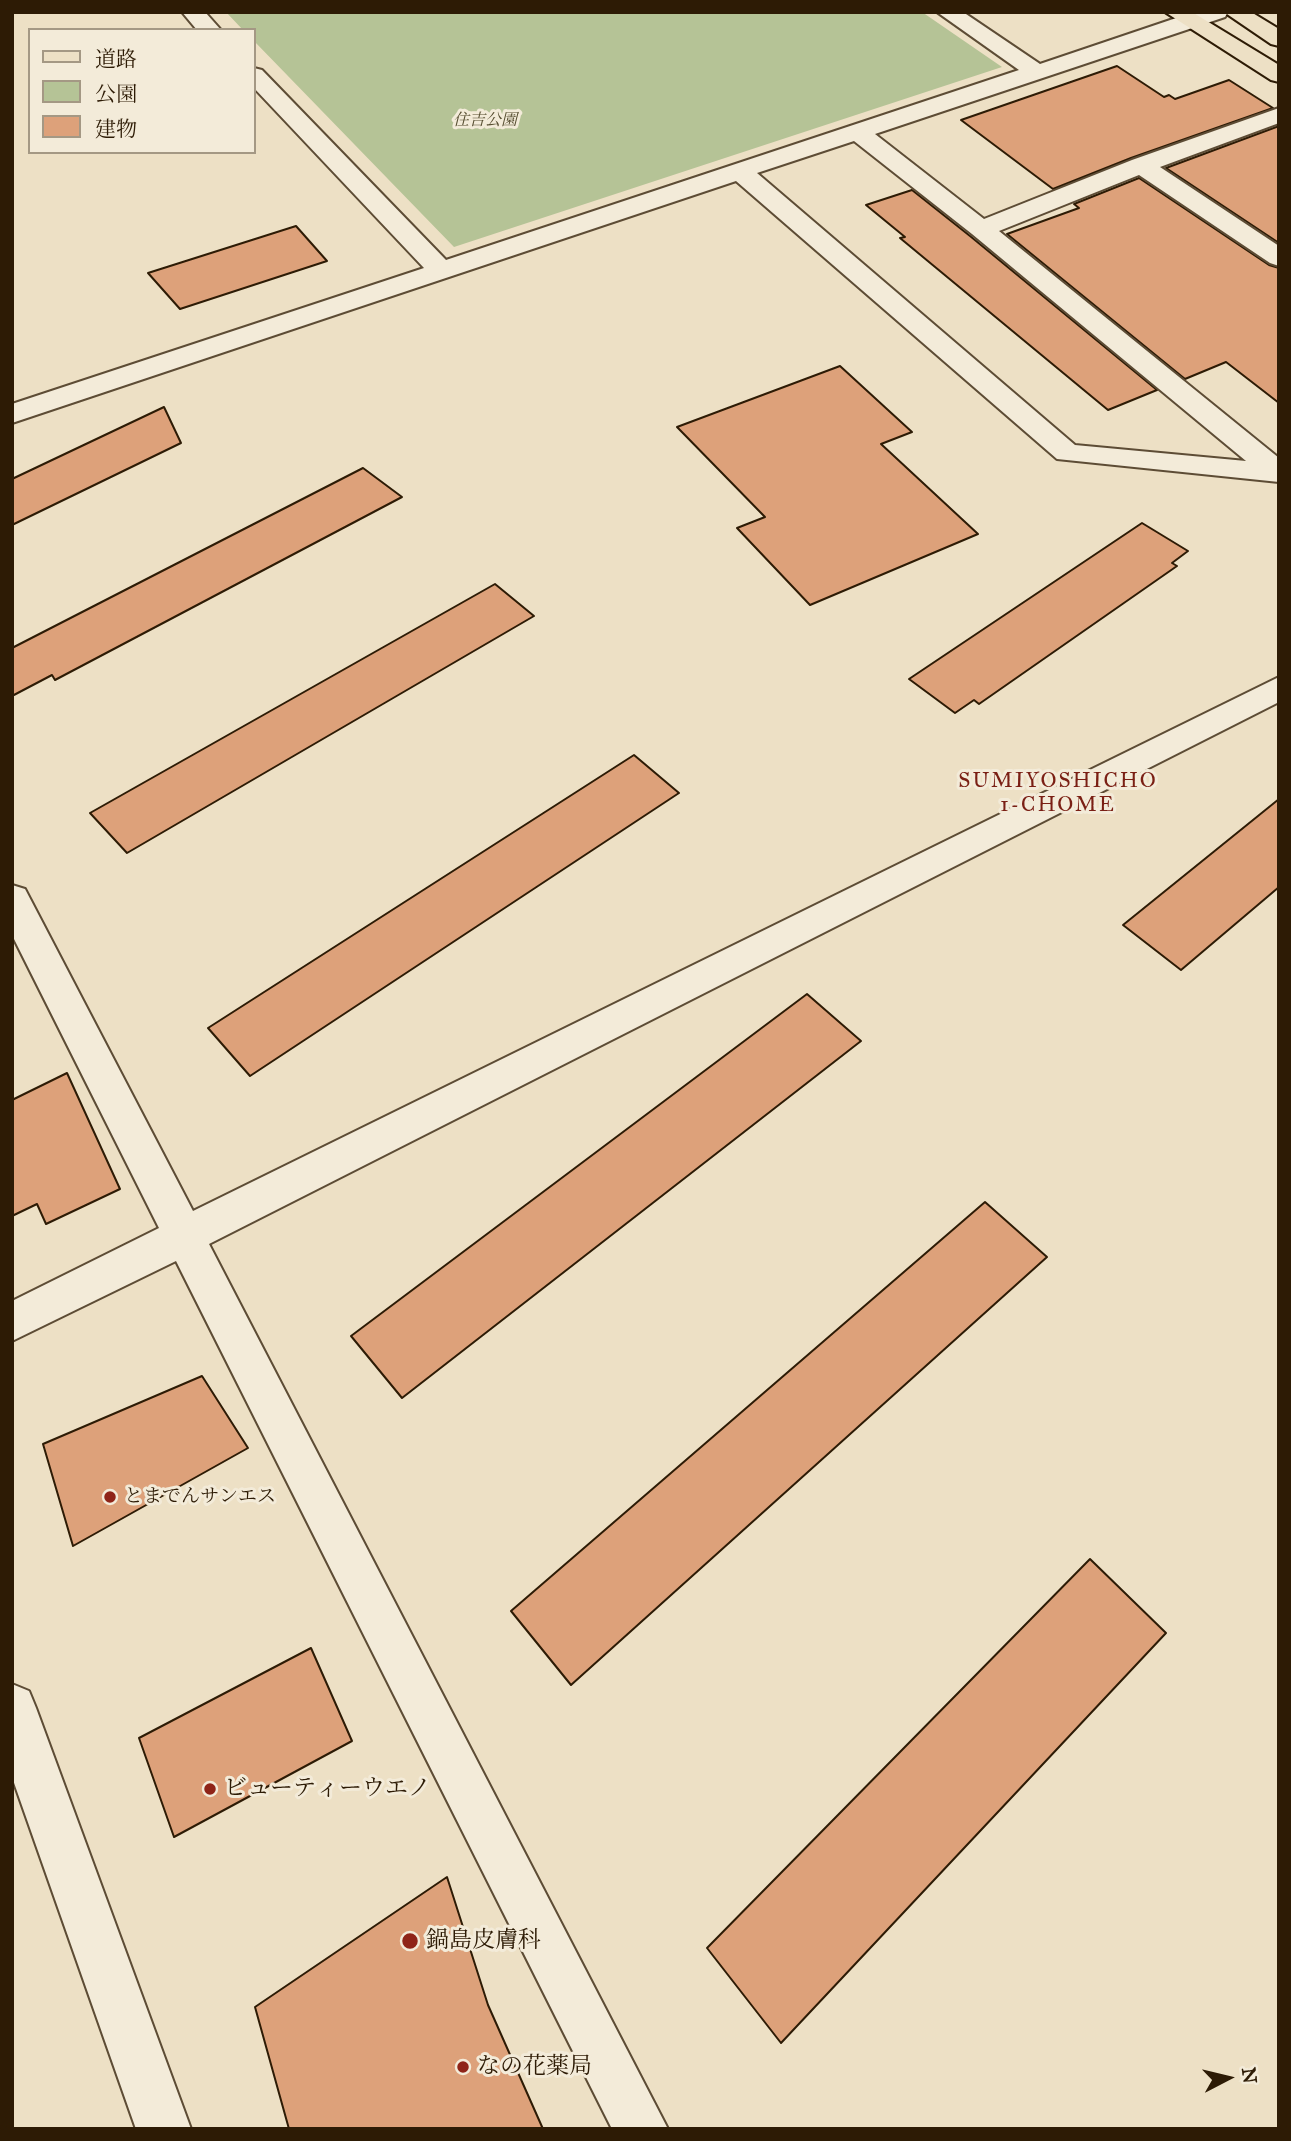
<!DOCTYPE html>
<meta charset="utf-8">
<style>
body{margin:0}
#map{position:relative;width:1291px;height:2141px;overflow:hidden;background:#ede0c5;font-family:"IM FELL Great Primer","Noto Serif JP",serif}
canvas{display:block}
.frame{position:absolute;inset:0;border:14px solid #2d1b05;pointer-events:none}
.legend{position:absolute;left:28px;top:28px;width:228px;height:126px;box-sizing:border-box;background:#f3ebd9;border:2px solid #a49884;margin:0;padding:9px 12px;list-style:none;font-size:21px;color:#2d1b05}
.legend li{display:flex;align-items:center;gap:14px;height:35px}
.legend b{width:35px;border:2px solid #a49884}
.north{position:absolute;left:1193px;top:2043px;width:70px;height:70px;-webkit-text-stroke:5px #f3ebd9;paint-order:stroke;rotate:83deg;font-size:19px;font-weight:700;line-height:28px;text-align:center;color:#2d1b05}
.north::after{content:'';display:block;margin:auto;width:24px;height:32px;background:#2d1b05;clip-path:polygon(50% 0,100% 100%,50% 72%,0 100%)}
</style>
<div id="map">
<canvas width="1291" height="2141"></canvas>
<div class="frame"></div>
<ul class="legend">
<li><b style="height:9px;background:#ede0c5"></b>道路</li>
<li><b style="height:19px;background:#b5c396"></b>公園</li>
<li><b style="height:19px;background:#dda17a"></b>建物</li>
</ul>
<div class="north">N</div>
</div>
<script>
const g = document.querySelector('canvas').getContext('2d');
g.lineJoin = 'round';
function fill(path, color) {
  g.fillStyle = color;
  g.fill(path, 'evenodd');
}
function strokePath(path, color, width, dash) {
  g.strokeStyle = color;
  g.lineWidth = width;
  g.lineCap = dash ? 'butt' : 'round';
  g.setLineDash(dash || []);
  g.stroke(path);
}
function drawText(font, color, halo, rows, align = 'center') {
  g.font = font + ' "IM FELL Great Primer","Noto Serif JP",serif';
  g.lineWidth = 6;
  g.setLineDash([]);
  g.textBaseline = 'middle';
  g.strokeStyle = halo;
  g.fillStyle = color;
  for (const [text, x, y, turn = 0] of rows) {
    g.save();
    g.translate(x, y);
    g.rotate((+turn || 0) * Math.PI / 180);
    g.textAlign = isNaN(turn) ? turn : align;
    if (halo) g.strokeText(text, 0, 0);
    g.fillText(text, 0, 0);
    g.restore();
  }
}
fill(new Path2D(`
 M 226,12 L 922,12 L 1002,67 L 454,247 L 254,41 L 254,30 L 243,30 Z`), '#b5c396');
const building = new Path2D(`
 M 1117,66 L 1164,97 L 1169,95 L 1175,99 L 1229,80 L 1273,108 L 1131,158 L 1053,189 L 961,120 Z
 M 1279,126 L 1279,243 L 1166,168 Z
 M 1139,178 L 1269,265 L 1279,268 L 1279,403 L 1226,362 L 1185,379 L 1007,234 L 1079,208 L 1074,204 Z
 M 912,190 L 970,236 L 1157,390 L 1108,410 L 900,238 L 905,237 L 866,205 Z
 M 296,226 L 327,261 L 180,309 L 148,273 Z
 M 840,366 L 912,432 L 881,444 L 978,534 L 810,605 L 737,528 L 765,517 L 677,427 Z
 M 164,407 L 181,443 L 12,525 L 12,479 Z
 M 363,468 L 402,497 L 55,680 L 52,675 L 12,696 L 12,648 Z
 M 1142,523 L 1188,551 L 1172,563 L 1177,566 L 979,704 L 974,700 L 955,713 L 909,679 Z
 M 495,584 L 534,616 L 127,853 L 90,813 Z
 M 634,755 L 679,793 L 250,1076 L 208,1028 Z
 M 1279,799 L 1279,887 L 1181,970 L 1123,925 Z
 M 807,994 L 861,1041 L 402,1398 L 351,1336 Z
 M 67,1073 L 120,1189 L 46,1224 L 37,1204 L 12,1216 L 12,1100 Z
 M 985,1202 L 1047,1257 L 571,1685 L 511,1611 Z
 M 202,1376 L 248,1448 L 73,1546 L 43,1444 Z
 M 1090,1559 L 1166,1633 L 781,2043 L 707,1948 Z
 M 311,1648 L 352,1741 L 174,1837 L 139,1738 Z
 M 447,1877 L 488,2005 L 543,2129 L 289,2129 L 255,2007 Z`);
fill(building, '#dda17a');
strokePath(building, '#2d1b05', 2);
const minor = new Path2D(`
 M 182,12 L 205,12 L 221,30 L 197,30 Z
 M 937,12 L 963,12 L 1040,64 L 1194,12 L 1228,12 L 1225,17 L 875,134 L 984,219 L 1132,160 L 1279,108 L 1279,123 L 1160,167 L 1279,246 L 1279,266 L 1270,263 L 1139,175 L 999,231 L 1279,458 L 1279,482 L 1057,459 L 736,181 L 12,423 L 12,404 L 424,268 L 254,88 L 254,68 L 262,70 L 446,260 L 1019,70 ZM 854,141 L 972,234 L 1246,461 L 1075,445 L 757,173 Z
 M 1279,677 L 1279,702 L 209,1244 L 668,2129 L 612,2129 L 176,1261 L 12,1341 L 12,1301 L 159,1228 L 12,935 L 12,885 L 25,889 L 193,1211 Z
 M 12,1684 L 29,1691 L 36,1708 L 191,2129 L 136,2129 L 12,1777 Z`);
const major = new Path2D(`
 M 1165,12 L 1192,12 L 1279,65 L 1279,82 L 1271,80 Z
 M 1224,12 L 1251,12 L 1279,29 L 1279,46 L 1271,44 Z`);
strokePath(minor, '#5d4c35', 4);
strokePath(major, '#2d1b05', 4);
fill(minor, '#f3ebd9');
fill(major, '#ede0c5');
for (const [x, y, r, color] of [
 [110,1497,7,"#8f2418"],
 [210,1789,7,"#8f2418"],
 [410,1941,9,"#8f2418"],
 [463,2067,7,"#8f2418"]
]) {
  const dot = new Path2D();
  dot.arc(x, y, r, 0, 2 * Math.PI);
  g.fillStyle = color;
  g.fill(dot);
  strokePath(dot, '#f3ebd9', 2.5);
}
drawText('italic 16px', '#564d30', '#f3ebd9', [
 ["住吉公園",485,121]
]);
drawText('19px', '#2d1b05', '#f3ebd9', [
 ["とまでんサンエス",124,1497]
], 'left');
g.letterSpacing = '2px';
drawText('21px', '#7a1f14', '#f3ebd9', [
 ["SUMIYOSHICHO",1058,782],
 ["1-CHOME",1058,806]
]);
g.letterSpacing = '0px';
drawText('23px', '#2d1b05', '#f3ebd9', [
 ["ビューティーウエノ",224,1789],
 ["鍋島皮膚科",426,1941],
 ["なの花薬局",477,2067]
], 'left');
</script>
